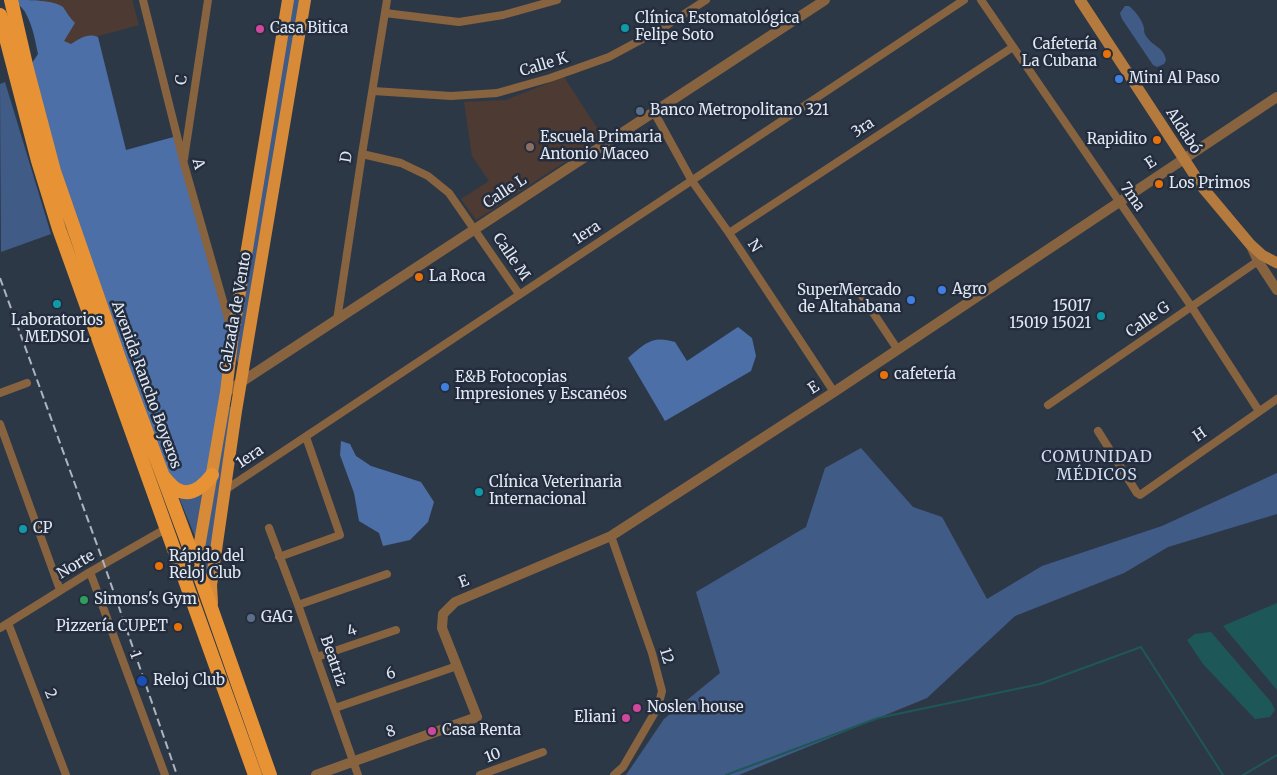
<!DOCTYPE html>
<meta charset="utf-8">
<style>
body{margin:0}
canvas{display:block;background:#2d3847}
</style>
<canvas width="1277" height="775"></canvas>
<script>
const g = document.querySelector('canvas').getContext('2d');
g.lineJoin = 'round';
function fill(path, color) {
  g.fillStyle = color;
  g.fill(path, 'evenodd');
}
function strokePath(path, color, width, dash) {
  g.strokeStyle = color;
  g.lineWidth = width;
  g.lineCap = dash ? 'butt' : 'round';
  g.setLineDash(dash || []);
  g.stroke(path);
}
function drawText(font, color, halo, rows, align = 'center') {
  g.font = font + ' Merriweather,serif';
  g.lineWidth = 5;
  g.setLineDash([]);
  g.textBaseline = 'middle';
  g.strokeStyle = halo;
  g.fillStyle = color;
  for (const [text, x, y, turn = 0] of rows) {
    g.save();
    g.translate(x, y);
    g.rotate((+turn || 0) * Math.PI / 180);
    g.textAlign = isNaN(turn) ? turn : align;
    if (halo) g.strokeText(text, 0, 0);
    g.fillText(text, 0, 0);
    g.restore();
  }
}
fill(new Path2D(`
 M 33,0 L 132,0 L 139,25 L 47,50 Z
 M 564,77 L 603,137 L 476,220 L 461,199 L 489,181 L 472,156 L 464,102 L 506,100 Z`), '#4d3a32');
fill(new Path2D(`
 M 292,0 L 301,0 L 240,367 L 236,359 L 235,351 Z
 M 1125,6 L 1129,6 C 1134,10 1141,18 1143,25 C 1145,29 1143,32 1146,36 C 1152,46 1164,47 1166,60 L 1164,64 L 1157,67 L 1153,65 L 1122,19 L 1120,13 Z
 M 5,82 L 51,234 L 1,252 L 0,84 Z
 M 229,407 L 232,407 L 208,571 L 206,572 L 201,569 Z
 M 861,448 L 913,507 L 942,517 L 987,599 L 1042,566 L 1162,526 L 1277,473 L 1277,514 L 1168,547 L 1124,573 L 1015,616 L 927,698 L 739,775 L 626,775 L 664,719 L 720,673 L 696,592 L 806,527 L 825,468 Z
 M 205,492 L 196,539 L 178,495 Z`), '#405b86');
fill(new Path2D(`
 M 16,0 C 29,0 54,0 63,7 C 67,13 70,18 75,23 L 64,41 L 71,44 C 81,38 87,33 98,37 L 126,150 L 177,136 L 233,334 L 212,475 L 193,491 L 167,481 L 58,164 L 32,63 L 38,54 C 35,40 33,26 25,12 C 23,8 18,5 16,0 Z
 M 738,327 L 752,338 L 756,356 L 751,371 L 665,421 L 628,358 C 645,343 653,335 675,342 L 687,361 Z
 M 341,441 L 350,444 L 356,456 L 371,466 L 421,482 L 434,502 L 428,522 L 410,540 L 383,546 L 379,533 L 359,521 L 354,493 L 340,455 Z`), '#4b6fa6');
fill(new Path2D(`
 M 1277,603 L 1277,690 L 1223,626 Z
 M 1211,632 L 1271,702 L 1275,710 L 1270,717 L 1255,719 L 1203,664 L 1187,640 L 1195,634 Z`), '#1e5757');
strokePath(new Path2D(`
 M 726,775 L 878,718 L 1040,684 L 1141,647 L 1223,775
 M 1243,775 L 1277,755`), '#1e5757', 2);
strokePath(new Path2D(`
 M 143,0 L 184,164 L 231,329
 M 981,0 L 1191,306 L 1259,411
 M 385,13 L 459,22 L 503,15 L 557,0
 M 373,91 L 451,96 L 497,93 L 550,78 L 609,57 L 661,29 L 706,0
 M 654,112 L 692,181 L 729,233 L 834,392
 M 362,154 L 401,163 L 428,176 L 449,193 L 519,294
 M 184,159 L 208,0
 M 729,233 L 1013,47
 M 862,296 L 898,350
 M 337,320 L 362,154 L 387,0
 M 0,393 L 27,383
 M 1048,405 L 1258,261 L 1260,258
 M 0,424 L 60,590
 M 1098,431 L 1137,493 L 1140,495 L 1277,399
 M 225,490 L 964,0
 M 269,528 L 298,605 L 358,775
 M 611,536 L 652,653 L 662,691 L 658,707 L 623,767 L 614,775
 M 279,557 L 340,535 L 306,437
 M 90,572 L 165,775
 M 298,605 L 387,574
 M 8,623 L 66,775
 M 0,628 L 90,572 L 167,528
 M 317,657 L 396,630
 M 335,708 L 457,666
 M 480,775 L 543,752`), '#88633f', 8);
strokePath(new Path2D(`
 M 1251,246 L 1258,261 L 1277,290
 M 226,392 L 825,0
 M 316,775 L 477,717 L 442,628 L 443,614 L 455,602 L 611,536 L 834,392 L 1277,97`), '#88633f', 10);
strokePath(new Path2D(`
 M 1080,0 L 1203,188 L 1250,244 L 1262,255 L 1277,263`), '#b57a3d', 11);
strokePath(new Path2D(`
 M 196,565 L 226,392 L 233,334 L 288,0
 M 212,603 L 211,585 L 236,411 L 305,0`), '#d78b39', 12);
strokePath(new Path2D(`
 M 11,0 L 27,69 L 54,171 L 120,361 L 196,565 L 270,775
 M 0,15 L 38,161 L 59,229 L 255,775
 M 164,477 C 168,482 174,489 180,491 C 193,496 205,484 212,475`), '#e79234', 14);
strokePath(new Path2D(`
 M 0,278 L 104,564 L 177,775`), '#acb4bf', 2, [8, 4]);
for (const [x, y, r, color] of [
 [625,28,5,"#0f9aa8"],
 [260,29,5,"#d1479c"],
 [1107,54,5,"#e8710a"],
 [1119,79,5,"#3f7fe0"],
 [640,111,5,"#5c6f8a"],
 [1157,140,5,"#e8710a"],
 [530,147,5,"#8d6e63"],
 [1159,184,5,"#e8710a"],
 [419,277,5,"#e8710a"],
 [942,290,5,"#3f7fe0"],
 [911,300,5,"#3f7fe0"],
 [57,304,5,"#0f9aa8"],
 [1101,316,5,"#0f9aa8"],
 [884,375,5,"#e8710a"],
 [445,387,5,"#3f7fe0"],
 [479,492,5,"#0f9aa8"],
 [23,529,5,"#0f9aa8"],
 [159,566,5,"#e8710a"],
 [84,600,5,"#2e9e5b"],
 [251,618,5,"#5c6f8a"],
 [178,627,5,"#e8710a"],
 [142,681,6,"#1a4fb4"],
 [637,708,5,"#d1479c"],
 [626,718,5,"#d1479c"],
 [432,731,5,"#d1479c"]
]) {
  const dot = new Path2D();
  dot.arc(x, y, r, 0, 2 * Math.PI);
  g.fillStyle = color;
  g.fill(dot);
  strokePath(dot, '#242d3d', 2);
}
drawText('15px', '#e1e8f2', '#242d3d', [
 ["Clínica Estomatológica",635,19],
 ["Felipe Soto",635,36],
 ["Casa Bitica",270,29],
 ["Cafetería",1097,45,"right"],
 ["La Cubana",1097,62,"right"],
 ["Mini Al Paso",1129,79],
 ["Banco Metropolitano 321",650,111],
 ["Escuela Primaria",540,138],
 ["Antonio Maceo",540,155],
 ["Rapidito",1147,140,"right"],
 ["Los Primos",1169,184],
 ["La Roca",429,277],
 ["Agro",952,290],
 ["SuperMercado",901,291,"right"],
 ["de Altahabana",901,308,"right"],
 ["15017",1091,307,"right"],
 ["15019 15021",1091,324,"right"],
 ["Laboratorios",57,321,"center"],
 ["MEDSOL",57,338,"center"],
 ["cafetería",894,375],
 ["E&B Fotocopias",455,378],
 ["Impresiones y Escanéos",455,395],
 ["Clínica Veterinaria",489,483],
 ["Internacional",489,500],
 ["CP",33,529],
 ["Rápido del",169,557],
 ["Reloj Club",169,574],
 ["Simons's Gym",94,600],
 ["GAG",261,618],
 ["Pizzería CUPET",168,627,"right"],
 ["Reloj Club",153,681],
 ["Noslen house",647,708],
 ["Eliani",616,718,"right"],
 ["Casa Renta",442,731]
], 'left');
drawText('15px', '#e1e8f2', '#242d3d', [
 ["Calle K",544,65,-17],
 ["C",182,80,-82],
 ["3ra",863,128,-33],
 ["Aldabó",1183,131,57],
 ["D",347,157,-81],
 ["E",1151,163,-33],
 ["A",198,164,75],
 ["Calle L",505,192,-33],
 ["7ma",1132,197,55],
 ["1era",587,233,-33],
 ["N",754,246,57],
 ["Calle M",511,257,56],
 ["Calzada de Vento",236,312,-80],
 ["Calle G",1148,320,-35],
 ["Avenida Rancho Boyeros",146,385,70],
 ["E",814,388,-33],
 ["H",1200,435,-35],
 ["1era",250,457,-34],
 ["Norte",76,565,-31],
 ["E",464,582,-21],
 ["4",352,631,-19],
 ["1",135,655,70],
 ["12",666,656,73],
 ["Beatriz",333,661,71],
 ["6",391,674,-19],
 ["2",50,694,69],
 ["8",391,732,-20],
 ["10",493,756,-20]
]);
g.letterSpacing = '1px';
drawText('16px', '#cedbef', '#242d3d', [
 ["COMUNIDAD",1097,457],
 ["MÉDICOS",1097,475]
]);
g.letterSpacing = '0px';
</script>
